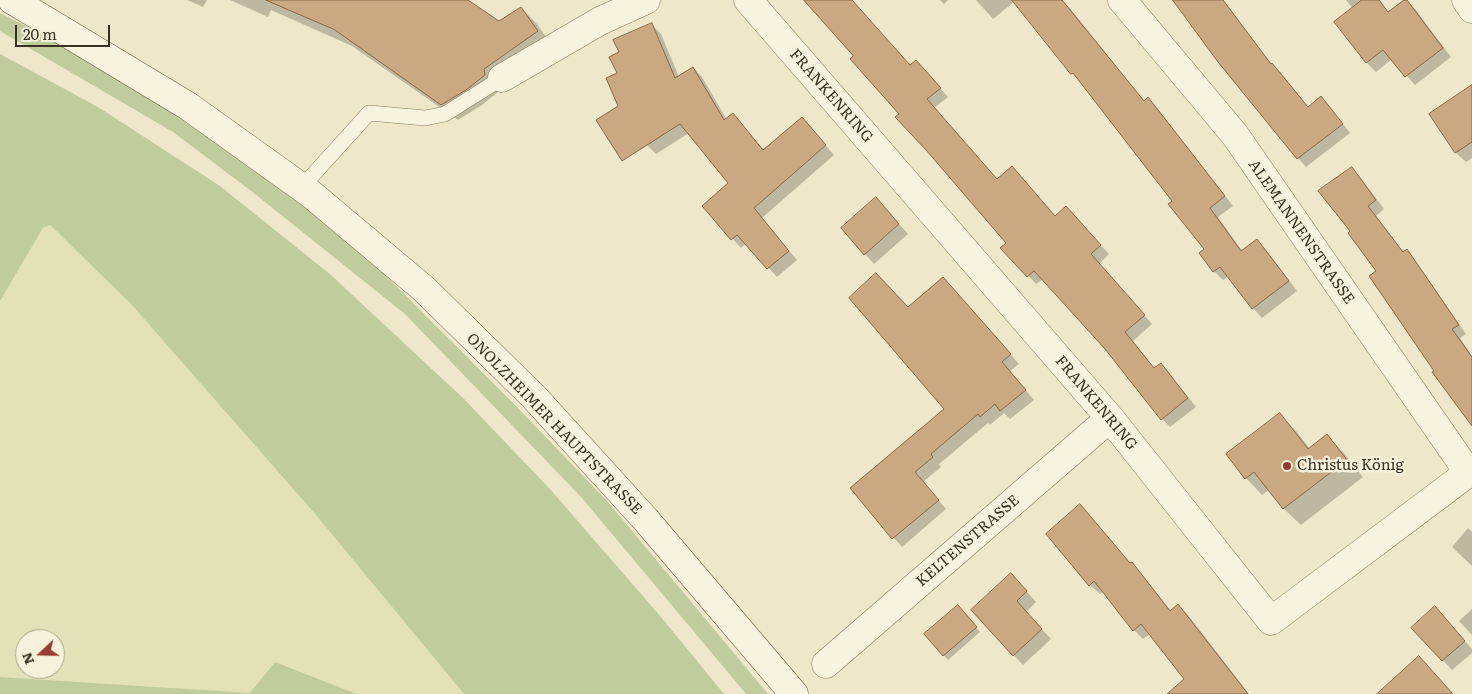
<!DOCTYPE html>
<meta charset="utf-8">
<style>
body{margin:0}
#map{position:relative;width:1472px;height:694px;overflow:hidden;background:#eee7ca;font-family:Literata,serif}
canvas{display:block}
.north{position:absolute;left:15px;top:629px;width:50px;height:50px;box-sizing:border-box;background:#f5f1da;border:1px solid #aba490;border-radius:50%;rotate:249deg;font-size:14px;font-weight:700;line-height:20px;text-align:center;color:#3b3122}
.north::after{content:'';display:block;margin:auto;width:18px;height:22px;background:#973c31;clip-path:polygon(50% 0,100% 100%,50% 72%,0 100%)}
.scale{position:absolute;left:15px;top:25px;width:95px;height:22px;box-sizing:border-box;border:2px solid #3b3122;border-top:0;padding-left:6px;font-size:15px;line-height:18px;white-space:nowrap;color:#3b3122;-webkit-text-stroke:4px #f5f1da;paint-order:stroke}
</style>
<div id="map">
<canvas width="1472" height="694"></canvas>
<div class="north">N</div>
<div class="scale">20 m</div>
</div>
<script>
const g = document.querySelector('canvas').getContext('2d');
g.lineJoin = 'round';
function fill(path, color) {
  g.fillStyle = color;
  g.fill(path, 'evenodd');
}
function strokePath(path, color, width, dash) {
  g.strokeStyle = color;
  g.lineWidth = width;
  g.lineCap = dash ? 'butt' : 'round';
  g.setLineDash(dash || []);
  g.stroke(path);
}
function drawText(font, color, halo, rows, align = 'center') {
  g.font = font + ' Literata,serif';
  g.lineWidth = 5;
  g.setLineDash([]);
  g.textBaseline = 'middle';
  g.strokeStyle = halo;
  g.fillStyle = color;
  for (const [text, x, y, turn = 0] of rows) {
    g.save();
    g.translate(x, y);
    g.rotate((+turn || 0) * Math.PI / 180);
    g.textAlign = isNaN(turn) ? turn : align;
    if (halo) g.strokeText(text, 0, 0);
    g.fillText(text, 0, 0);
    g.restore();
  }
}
fill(new Path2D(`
 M 50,225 L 131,304 L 316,515 L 464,694 L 357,694 L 275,662 L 251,693 L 0,677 L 0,301 L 43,228 ZM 25,639 L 55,639 L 55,669 L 25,669 Z`), '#e3e1b8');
fill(new Path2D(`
 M 0,13 L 53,40 L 162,106 L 261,173 L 363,253 L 516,406 L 608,502 L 768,694 L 746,694 L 582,498 L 405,314 L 255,194 L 173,132 L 0,31 Z
 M 0,54 L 98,107 L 220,186 L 331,275 L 464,399 L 550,489 L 661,617 L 724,694 L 464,694 L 316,515 L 131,304 L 50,225 L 43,228 L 0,301 Z
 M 275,662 L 357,694 L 0,694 L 0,677 L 250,693 Z`), '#c1cc9e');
fill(new Path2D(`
 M 187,0 L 207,0 L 203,7 Z
 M 230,0 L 466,0 L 499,23 L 521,8 L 537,24 L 553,47 L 482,105 L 458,120 L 352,46 L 271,10 L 268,17 Z
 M 807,0 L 851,0 L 910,66 L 924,70 L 948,97 L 934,108 L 998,180 L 1056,217 L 1074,216 L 1109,254 L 1099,264 L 1152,324 L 1133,341 L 1155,369 L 1161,364 L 1169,373 L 1196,407 L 1170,427 L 1162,419 L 1106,349 L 1043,279 L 1036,284 L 1002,248 L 1008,243 Z
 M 940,0 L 948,0 L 944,4 Z
 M 976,0 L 1013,0 L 1014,2 L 993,19 Z
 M 1055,0 L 1061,0 L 1068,6 L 1145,102 L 1148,99 L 1157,108 L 1233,206 L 1218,217 L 1243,252 L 1257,241 L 1266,250 L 1297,291 L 1262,318 L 1253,308 L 1229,276 L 1223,280 L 1214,271 L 1201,253 L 1206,249 L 1174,201 L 1081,82 L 1072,73 Z
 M 1174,0 L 1222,1 L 1231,10 L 1272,65 L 1281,73 L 1309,108 L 1329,106 L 1350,133 L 1306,167 L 1298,158 Z
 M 1346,0 L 1380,0 L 1389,13 L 1406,0 L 1415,9 L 1451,57 L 1415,85 L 1392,59 L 1376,72 L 1367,63 L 1353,9 Z
 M 652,25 L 661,34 L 679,77 L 693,68 L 702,77 L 727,120 L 733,115 L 764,151 L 811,128 L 834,155 L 762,218 L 797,260 L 777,277 L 746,243 L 741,248 L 703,206 L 730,183 L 689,133 L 656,154 L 647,145 L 619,74 L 621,53 Z
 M 1472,101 L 1472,158 L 1466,162 L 1456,153 L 1431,115 Z
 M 1352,169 L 1360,177 L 1384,209 L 1376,216 L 1404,253 L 1406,251 L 1415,260 L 1466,334 L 1460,338 L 1472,356 L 1472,422 L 1435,371 L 1378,271 L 1352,231 Z
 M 885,208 L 908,234 L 874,264 L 865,254 Z
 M 951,287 L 1019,364 L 1010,371 L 1034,400 L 1010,419 L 1004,413 L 990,425 L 988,423 L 939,464 L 941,467 L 923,482 L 946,509 L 902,547 L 851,489 L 946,409 L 908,309 Z
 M 1280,414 L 1296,431 L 1310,449 L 1327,436 L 1343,452 L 1363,477 L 1301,525 L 1284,509 L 1269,490 L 1262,495 L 1246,478 Z
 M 1468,528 L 1472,532 L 1472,566 L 1452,547 Z
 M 1047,534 L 1132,564 L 1141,573 L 1171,611 L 1178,606 L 1188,615 L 1249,694 L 1197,694 L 1150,634 L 1143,639 L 1134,630 L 1104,591 L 1100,594 L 1090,585 Z
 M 1020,584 L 1036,602 L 1026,612 L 1051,639 L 1023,665 L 973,611 Z
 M 1472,609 L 1472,635 L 1459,621 Z
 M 962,611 L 980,632 L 948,660 L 925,635 Z
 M 1444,618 L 1472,649 L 1472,653 L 1452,670 L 1413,628 Z`), '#0003');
const building = new Path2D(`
 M 266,0 L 468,0 L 499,21 L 521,7 L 538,31 L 484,69 L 485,75 L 466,90 L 441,105 L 335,30 Z
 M 804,0 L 852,0 L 910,65 L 916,60 L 941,88 L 927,99 L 997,179 L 1012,166 L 1055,216 L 1066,206 L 1101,245 L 1091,254 L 1145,315 L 1125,332 L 1154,368 L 1161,363 L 1188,398 L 1161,420 L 1105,349 L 1056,295 L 1034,271 L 1027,277 L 1000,248 L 1006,243 L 926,150 L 895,117 L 899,114 L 850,59 L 853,56 Z
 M 1012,0 L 1062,0 L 1144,101 L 1148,97 L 1225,196 L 1210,208 L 1241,251 L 1257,239 L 1289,281 L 1252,309 L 1220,267 L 1213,272 L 1199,253 L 1204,249 L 1168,204 L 1172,201 L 1073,73 L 1071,74 Z
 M 1173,0 L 1223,0 L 1271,64 L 1272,63 L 1308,107 L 1321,96 L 1343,124 L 1297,159 L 1218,62 Z
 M 1362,0 L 1379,0 L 1388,12 L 1404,0 L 1407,0 L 1443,48 L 1405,77 L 1383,50 L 1366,63 L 1334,22 Z
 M 652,23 L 675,78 L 693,67 L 724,120 L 733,113 L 763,150 L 802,117 L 826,145 L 754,208 L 789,251 L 767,269 L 737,235 L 731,240 L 702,206 L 728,183 L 680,124 L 622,161 L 596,120 L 618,106 L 606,78 L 617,73 L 609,57 L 619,52 L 613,40 Z
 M 1472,85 L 1472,142 L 1455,153 L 1429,114 Z
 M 1352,167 L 1376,200 L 1368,206 L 1403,252 L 1407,249 L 1459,325 L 1452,329 L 1472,357 L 1472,426 L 1432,372 L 1434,371 L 1369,276 L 1376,271 L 1348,233 L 1350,231 L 1318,191 Z
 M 876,197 L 899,224 L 864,255 L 841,228 Z
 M 876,273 L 908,307 L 943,277 L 1011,354 L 1002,362 L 1026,390 L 1000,411 L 995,404 L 980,417 L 978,414 L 931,454 L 933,457 L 915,472 L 939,500 L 892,539 L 850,488 L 944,409 L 849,298 Z
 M 1280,413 L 1308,449 L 1327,434 L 1347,460 L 1283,509 L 1254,472 L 1245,479 L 1226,454 Z
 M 1080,504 L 1130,563 L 1132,562 L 1170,611 L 1178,604 L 1248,694 L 1167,694 L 1184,679 L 1141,624 L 1133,631 L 1094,581 L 1089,586 L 1046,534 Z
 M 1011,573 L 1027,591 L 1017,601 L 1042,629 L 1013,656 L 971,610 Z
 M 958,605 L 977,627 L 943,656 L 924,634 Z
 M 1435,606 L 1465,641 L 1442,661 L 1411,628 Z
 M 1419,656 L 1453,694 L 1377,694 Z`);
fill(building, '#caa882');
strokePath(building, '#896845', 1);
const service = new Path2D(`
 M 301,188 L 369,113 L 425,118 L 445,114 L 502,78`);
const minor = new Path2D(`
 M 748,0 L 1110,418 L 1271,621 L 1472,470
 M 1122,0 L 1235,135 L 1468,472
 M 1466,0 L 1472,9
 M 502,78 L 600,21 L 646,0
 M 826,664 L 1110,418`);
const secondary = new Path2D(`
 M 12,0 L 188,106 L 311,194 L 424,289 L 534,397 L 646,520 L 794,694`);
strokePath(service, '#8a7b5f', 16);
strokePath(minor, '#8a7b5f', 29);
strokePath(secondary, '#6c5c42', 29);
strokePath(service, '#f8f3de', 15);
strokePath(minor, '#f8f3de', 28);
strokePath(secondary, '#f8f3de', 28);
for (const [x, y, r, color] of [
 [1287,466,5,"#973c31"]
]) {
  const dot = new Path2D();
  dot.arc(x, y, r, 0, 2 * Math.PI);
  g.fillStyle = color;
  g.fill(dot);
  strokePath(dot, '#f5f1da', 2);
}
drawText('15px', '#3b3122', '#f5f1da', [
 ["FRANKENRING",831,96,49],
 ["ALEMANNENSTRASSE",1301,232,55],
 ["FRANKENRING",1096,403,50],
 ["ONOLZHEIMER HAUPTSTRASSE",554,424,46],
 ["KELTENSTRASSE",968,541,-41]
]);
drawText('15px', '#3b3122', '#f5f1da', [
 ["Christus König",1297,466]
], 'left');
</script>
